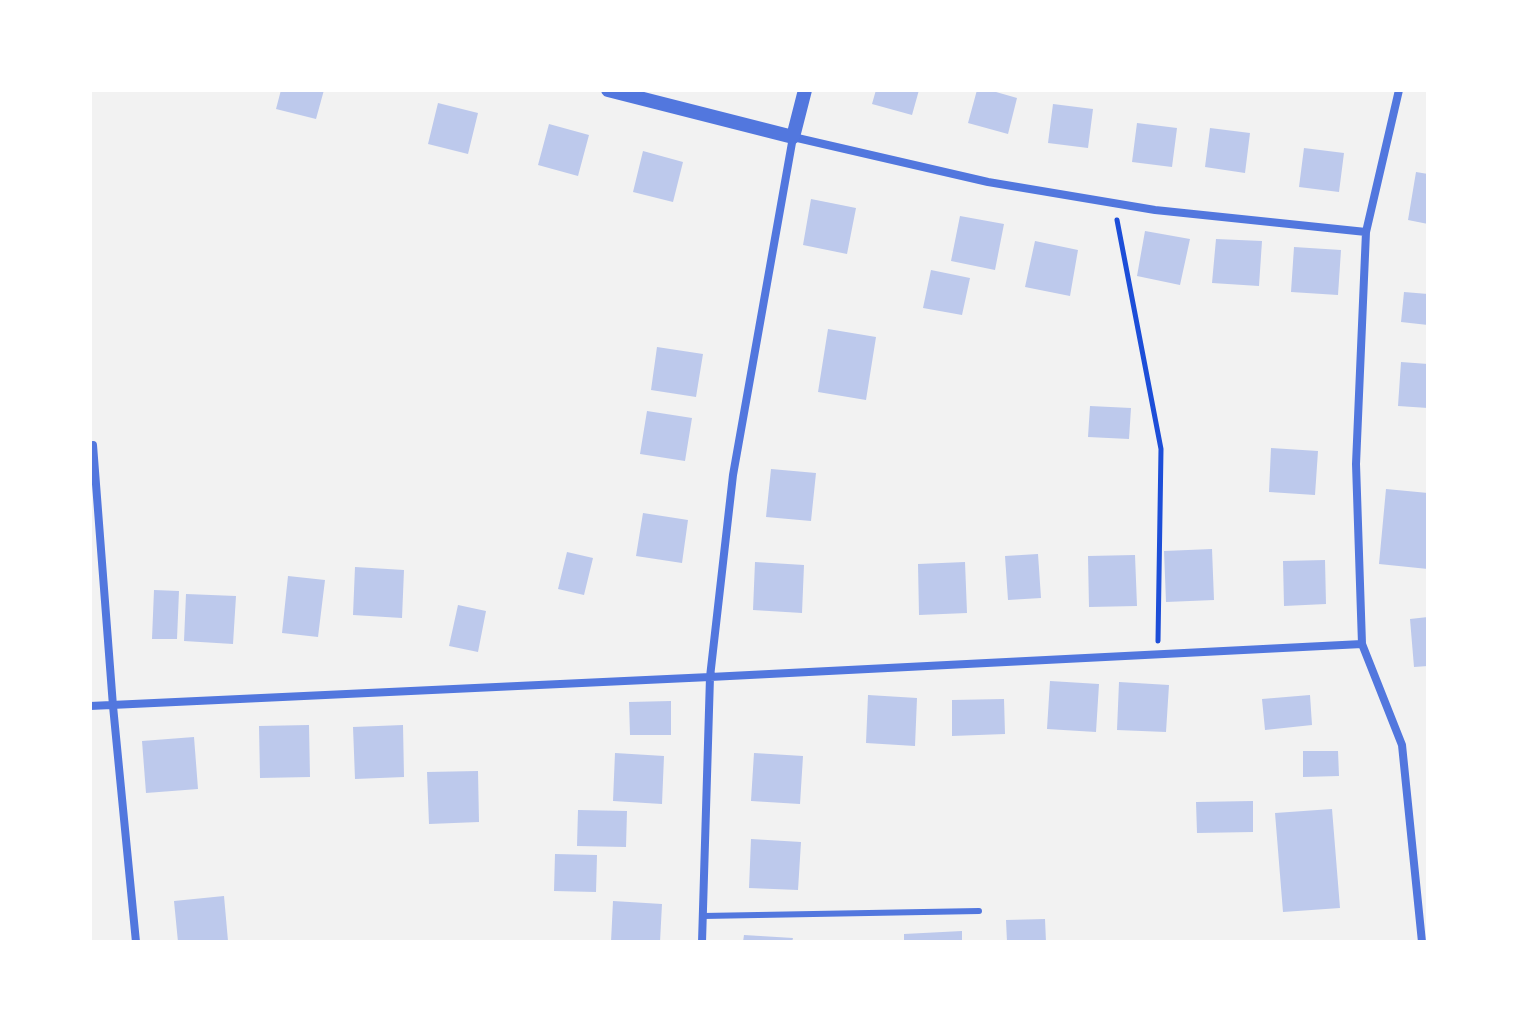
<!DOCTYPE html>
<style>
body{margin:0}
#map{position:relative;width:1518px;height:1032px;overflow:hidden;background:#f2f2f2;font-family:Overpass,sans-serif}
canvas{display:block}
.frame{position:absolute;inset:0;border:92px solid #fff;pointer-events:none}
</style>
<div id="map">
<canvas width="1518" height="1032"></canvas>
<div class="frame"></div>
</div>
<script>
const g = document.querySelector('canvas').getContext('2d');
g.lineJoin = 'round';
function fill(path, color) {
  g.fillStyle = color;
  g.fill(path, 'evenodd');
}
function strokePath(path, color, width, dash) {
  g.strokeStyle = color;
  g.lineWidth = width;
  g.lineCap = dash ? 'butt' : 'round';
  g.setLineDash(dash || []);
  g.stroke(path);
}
fill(new Path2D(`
 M 281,90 L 324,90 L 316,119 L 276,109 Z
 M 876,90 L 919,90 L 912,115 L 872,104 Z
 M 977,90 L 989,90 L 1017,98 L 1008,134 L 968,123 Z
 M 438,103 L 478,113 L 468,154 L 428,144 Z
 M 1053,104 L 1093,109 L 1088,148 L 1048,143 Z
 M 1137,123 L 1177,128 L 1172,167 L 1132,162 Z
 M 549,124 L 589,135 L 578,176 L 538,165 Z
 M 1210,128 L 1250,133 L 1245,173 L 1205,167 Z
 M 1304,148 L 1344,153 L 1339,192 L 1299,187 Z
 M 643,151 L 683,162 L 673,202 L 633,192 Z
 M 1416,172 L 1428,174 L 1428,224 L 1408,220 Z
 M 811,199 L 856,208 L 847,254 L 803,245 Z
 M 960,216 L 1004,224 L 995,270 L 951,261 Z
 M 1145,231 L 1190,239 L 1180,285 L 1137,276 Z
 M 1216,239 L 1262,241 L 1259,286 L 1212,283 Z
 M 1035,241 L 1078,250 L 1070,296 L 1025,287 Z
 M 1294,247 L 1341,250 L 1338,295 L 1291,292 Z
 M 931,270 L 970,278 L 962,315 L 923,308 Z
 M 1404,292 L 1428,294 L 1428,325 L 1401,322 Z
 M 828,329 L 876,337 L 866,400 L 818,392 Z
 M 657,347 L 703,354 L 696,397 L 651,390 Z
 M 1401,362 L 1428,364 L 1428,408 L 1398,406 Z
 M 1090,406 L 1131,408 L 1129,439 L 1088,437 Z
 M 647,411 L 692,418 L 685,461 L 640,454 Z
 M 1271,448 L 1318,451 L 1315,495 L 1269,492 Z
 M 771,469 L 816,473 L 811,521 L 766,517 Z
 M 1386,489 L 1428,493 L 1428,569 L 1379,564 Z
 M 643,513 L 688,520 L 682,563 L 636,556 Z
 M 1212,549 L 1214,600 L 1166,602 L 1164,551 Z
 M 567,552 L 593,558 L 584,595 L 558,589 Z
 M 1038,554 L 1041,598 L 1008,600 L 1005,556 Z
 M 1135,555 L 1137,606 L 1089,607 L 1088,556 Z
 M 1325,560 L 1326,604 L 1284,606 L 1283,561 Z
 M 755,562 L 804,565 L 802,613 L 753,610 Z
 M 965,562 L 967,613 L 919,615 L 918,564 Z
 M 355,567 L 404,570 L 402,618 L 353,615 Z
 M 288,576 L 325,580 L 318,637 L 282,633 Z
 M 154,590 L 179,591 L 177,639 L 152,639 Z
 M 186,594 L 236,596 L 233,644 L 184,641 Z
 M 458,605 L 486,611 L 478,652 L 449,646 Z
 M 1428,617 L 1428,666 L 1414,667 L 1410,619 Z
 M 1050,681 L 1099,684 L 1096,732 L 1047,729 Z
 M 1119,682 L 1169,685 L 1166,732 L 1117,730 Z
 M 868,695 L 917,698 L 915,746 L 866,743 Z
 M 1310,695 L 1312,725 L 1265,730 L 1262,699 Z
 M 1004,699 L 1005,734 L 952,736 L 952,700 Z
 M 671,701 L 671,735 L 630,735 L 629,702 Z
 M 309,725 L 310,777 L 260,778 L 259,726 Z
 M 403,725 L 404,777 L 355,779 L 353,727 Z
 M 194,737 L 198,789 L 146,793 L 142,741 Z
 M 1303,751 L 1338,751 L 1339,776 L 1303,777 Z
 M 615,753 L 664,756 L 662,804 L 613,801 Z
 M 754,753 L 803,756 L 800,804 L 751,801 Z
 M 478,771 L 479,822 L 429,824 L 427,772 Z
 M 1253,801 L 1253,832 L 1197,833 L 1196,802 Z
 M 1332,809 L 1340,908 L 1283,912 L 1275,813 Z
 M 578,810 L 627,811 L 626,847 L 577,846 Z
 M 751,839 L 801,842 L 798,890 L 749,888 Z
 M 555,854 L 597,855 L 596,892 L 554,891 Z
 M 224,896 L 228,941 L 178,942 L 174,901 Z
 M 613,901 L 662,904 L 660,942 L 611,942 Z
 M 1045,919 L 1046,942 L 1007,942 L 1006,920 Z
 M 962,931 L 962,942 L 904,942 L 904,934 Z
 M 744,935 L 793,938 L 792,942 L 743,942 Z`), '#bdc9ec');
strokePath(new Path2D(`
 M 1117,220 L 1161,449 L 1158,641`), '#1d4ed8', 5);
strokePath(new Path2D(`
 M 703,916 L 979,911`), '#5277de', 6);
strokePath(new Path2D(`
 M 1399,90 L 1366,232 L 1356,464 L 1362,644 L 1402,745 L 1422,942
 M 93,445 L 113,706 L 136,942
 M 90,706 L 710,677 L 1362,644
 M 702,942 L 710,677 L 733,475 L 793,137 L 988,182 L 1155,210 L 1366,232`), '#5277de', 8);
strokePath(new Path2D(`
 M 608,90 L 793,137 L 805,90`), '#5277de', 14);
</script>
